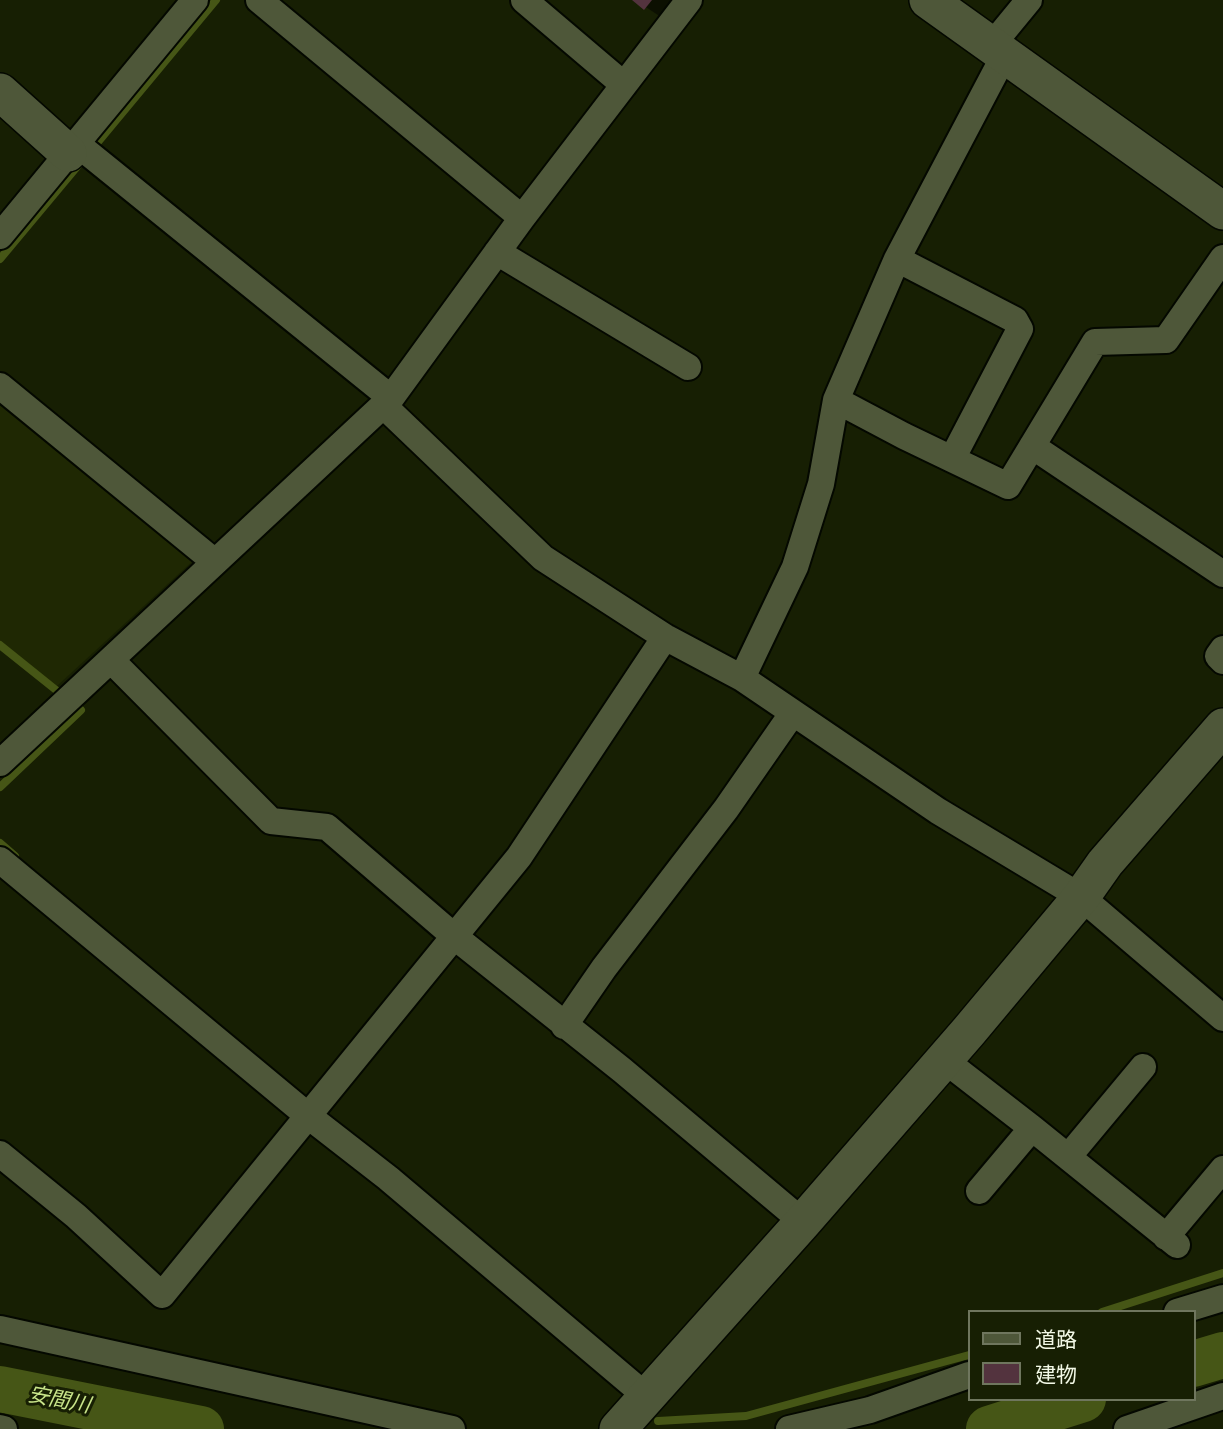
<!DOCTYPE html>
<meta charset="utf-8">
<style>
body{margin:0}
#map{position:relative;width:1223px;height:1429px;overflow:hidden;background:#171f03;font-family:"Archivo Narrow","Noto Sans JP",sans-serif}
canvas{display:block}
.legend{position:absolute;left:968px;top:1310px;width:228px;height:91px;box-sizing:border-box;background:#171f03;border:2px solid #6f765e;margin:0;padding:9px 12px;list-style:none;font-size:21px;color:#f2f8e6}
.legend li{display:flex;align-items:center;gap:14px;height:35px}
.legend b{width:35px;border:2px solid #6f765e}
</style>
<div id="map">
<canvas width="1223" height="1429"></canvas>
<ul class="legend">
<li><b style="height:9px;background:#4e5739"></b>道路</li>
<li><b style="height:19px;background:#53333e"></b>建物</li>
</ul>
</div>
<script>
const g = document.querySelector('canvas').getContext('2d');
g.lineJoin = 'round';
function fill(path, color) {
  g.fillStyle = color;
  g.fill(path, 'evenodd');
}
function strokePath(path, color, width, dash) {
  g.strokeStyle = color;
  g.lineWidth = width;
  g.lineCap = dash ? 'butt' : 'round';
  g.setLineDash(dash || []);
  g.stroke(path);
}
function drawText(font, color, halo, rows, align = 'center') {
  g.font = font + ' "Archivo Narrow","Noto Sans JP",sans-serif';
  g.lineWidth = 6;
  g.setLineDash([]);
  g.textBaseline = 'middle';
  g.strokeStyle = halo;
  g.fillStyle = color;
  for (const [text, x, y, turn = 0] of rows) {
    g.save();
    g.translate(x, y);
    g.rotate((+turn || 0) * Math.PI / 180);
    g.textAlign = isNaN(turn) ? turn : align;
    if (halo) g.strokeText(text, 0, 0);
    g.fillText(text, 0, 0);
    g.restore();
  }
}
fill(new Path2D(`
 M 0,396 L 195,559 L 57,686 L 0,641 Z`), '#1f2803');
fill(new Path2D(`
 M 635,0 L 680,0 L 664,19 Z`), '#0007');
strokePath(new Path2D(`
 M 98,142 L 216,0
 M 0,259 L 81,162
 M 0,645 L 56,690
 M 0,787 L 81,710
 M 0,843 L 15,856
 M 1102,1312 L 1223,1273
 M 658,1421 L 746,1416 L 969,1355`), '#465616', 8);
strokePath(new Path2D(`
 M 1193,1364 L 1223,1355
 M 0,1389 L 201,1429
 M 989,1429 L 1083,1399`), '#465616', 46);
fill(new Path2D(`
 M 632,0 L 652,0 L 644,10 Z`), '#53333e');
const street = new Path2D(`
 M 259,0 L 522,218
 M 524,0 L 624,85
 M 992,45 L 1029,0
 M 77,144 L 391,398
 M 0,236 L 195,0
 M 497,252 L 688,367
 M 897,259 L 1015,320 L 1020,329 L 952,459
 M 0,386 L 215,562
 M 836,400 L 904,436 L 1008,486 L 1095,342 L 1166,340 L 1223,258
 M 384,406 L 543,558 L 665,637 L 742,678 L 938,811 L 1081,897 L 1223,1018
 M 1032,446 L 1223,574
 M 1223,649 L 1218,656 L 1223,661
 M 111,660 L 271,821 L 327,827 L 455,937 L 622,1070 L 803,1222
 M 742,678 L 795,567 L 821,484 L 836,400 L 897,259 L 1005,54
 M 0,763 L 391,398 L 522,218 L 689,0
 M 0,860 L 307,1115 L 388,1178 L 646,1396
 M 564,1026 L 604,968 L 726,809 L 792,714
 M 943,1059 L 1032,1128 L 1177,1245
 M 0,1154 L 76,1216 L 162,1295 L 519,857 L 665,637
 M 1068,1157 L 1143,1067
 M 979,1191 L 1032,1128
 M 1166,1237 L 1223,1169
 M 1177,1312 L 1223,1298
 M 0,1329 L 452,1429
 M 0,1428 L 4,1429
 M 789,1429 L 870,1410 L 969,1375
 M 1127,1429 L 1223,1396`);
const secondary = new Path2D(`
 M 928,0 L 1223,211
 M 0,92 L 68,153
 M 618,1429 L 803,1222 L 969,1031 L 1081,897 L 1105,863 L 1223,727`);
strokePath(street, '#040800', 30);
strokePath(secondary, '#040800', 40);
strokePath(street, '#4e5739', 26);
strokePath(secondary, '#4e5739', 37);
drawText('italic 21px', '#c9e58a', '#171f03', [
 ["安間川",59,1401,11]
]);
</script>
